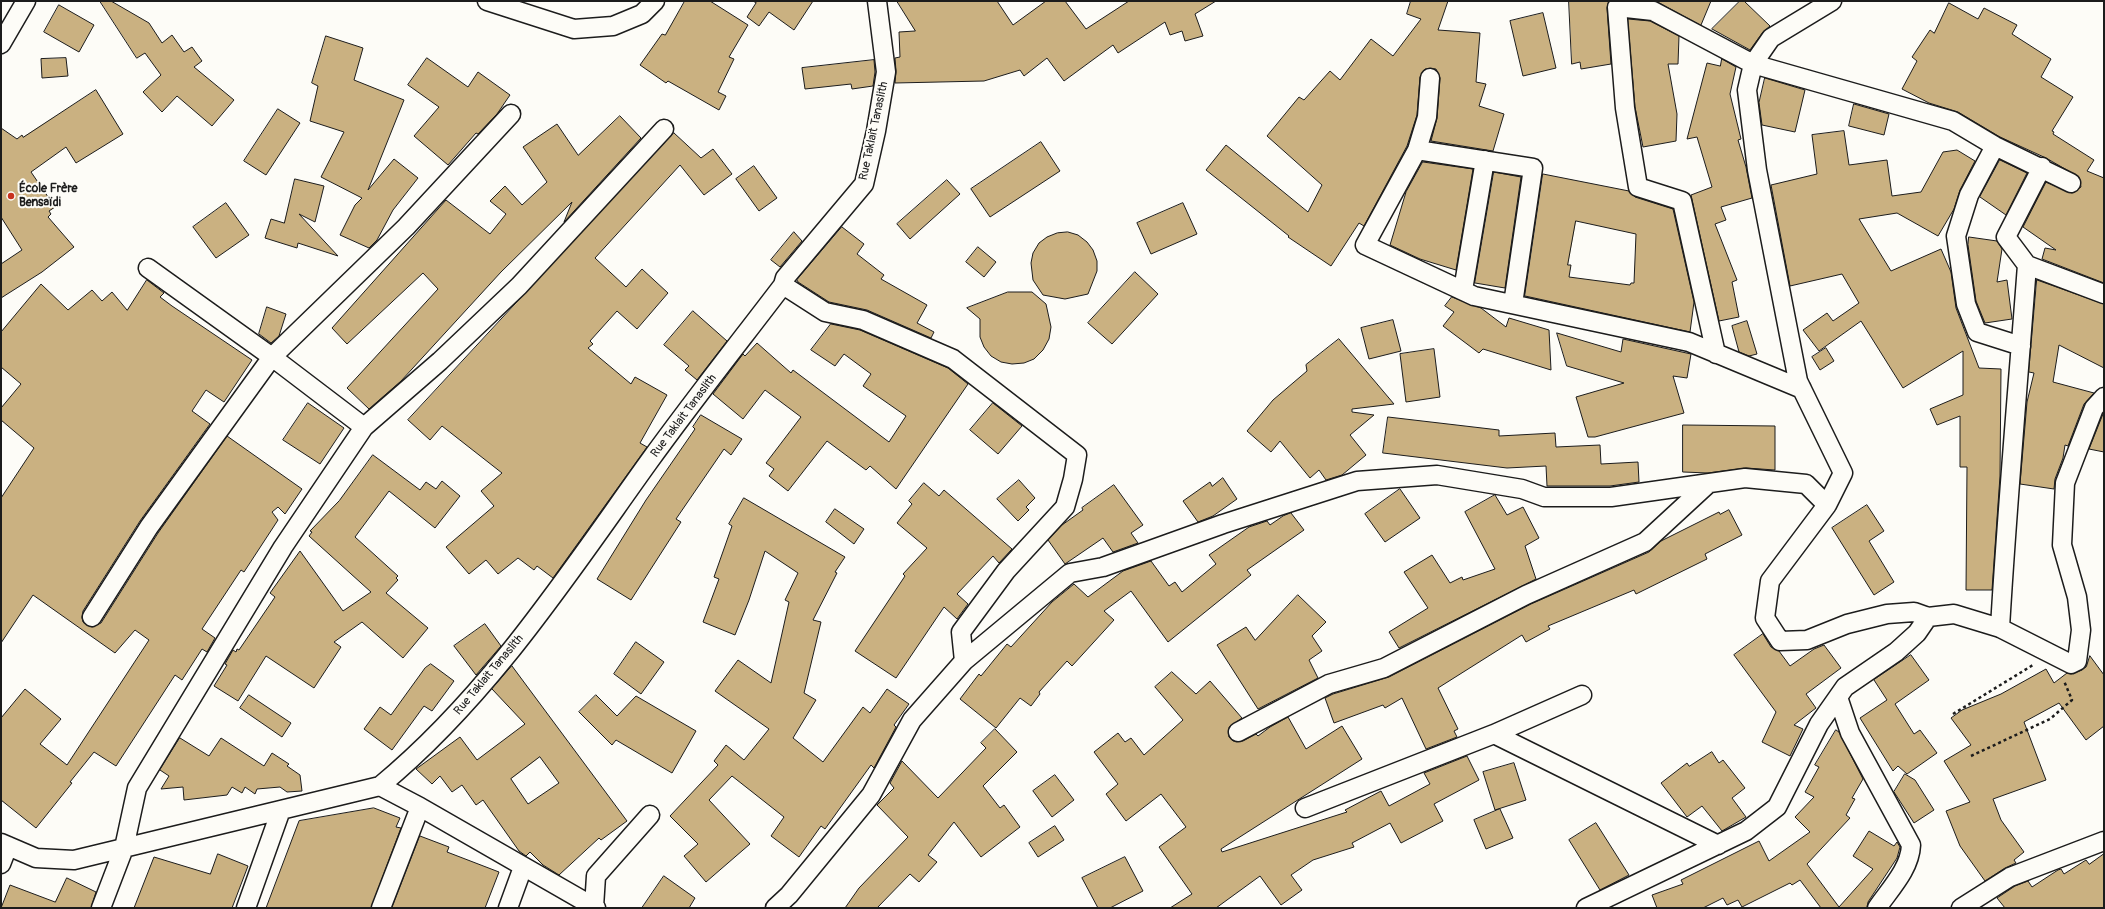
<!DOCTYPE html>
<meta charset="utf-8">
<style>
body{margin:0}
#map{position:relative;width:2105px;height:909px;overflow:hidden;background:#fdfcf7;font-family:Pangolin,sans-serif}
canvas{display:block}
.frame{position:absolute;inset:0;border:2px solid #1c1c1c;pointer-events:none}
</style>
<div id="map">
<canvas width="2105" height="909"></canvas>
<div class="frame"></div>
</div>
<script>
const g = document.querySelector('canvas').getContext('2d');
g.lineJoin = 'round';
function fill(path, color) {
  g.fillStyle = color;
  g.fill(path, 'evenodd');
}
function strokePath(path, color, width, dash) {
  g.strokeStyle = color;
  g.lineWidth = width;
  g.lineCap = dash ? 'butt' : 'round';
  g.setLineDash(dash || []);
  g.stroke(path);
}
function drawText(font, color, halo, rows, align = 'center') {
  g.font = font + ' Pangolin,sans-serif';
  g.lineWidth = 4;
  g.setLineDash([]);
  g.textBaseline = 'middle';
  g.strokeStyle = halo;
  g.fillStyle = color;
  for (const [text, x, y, turn = 0] of rows) {
    g.save();
    g.translate(x, y);
    g.rotate((+turn || 0) * Math.PI / 180);
    g.textAlign = isNaN(turn) ? turn : align;
    if (halo) g.strokeText(text, 0, 0);
    g.fillText(text, 0, 0);
    g.restore();
  }
}
const building = new Path2D(`
 M 100,1 L 111,1 L 149,23 L 162,43 L 172,35 L 184,52 L 192,47 L 202,61 L 194,67 L 234,100 L 212,126 L 177,96 L 162,112 L 143,92 L 161,75 L 145,53 L 137,58 Z
 M 685,1 L 710,1 L 748,25 L 729,57 L 734,59 L 718,92 L 726,96 L 719,110 L 668,81 L 666,83 L 640,65 L 662,34 L 665,35 Z
 M 753,1 L 813,1 L 794,30 L 769,12 L 759,26 L 747,17 L 756,3 Z
 M 897,1 L 997,1 L 1013,25 L 1046,1 L 1065,1 L 1086,29 L 1129,1 L 1216,1 L 1195,14 L 1203,36 L 1185,41 L 1182,31 L 1170,35 L 1165,22 L 1118,53 L 1113,45 L 1064,81 L 1047,58 L 1024,76 L 1020,70 L 984,81 L 895,83 L 896,71 L 895,58 L 900,57 L 899,32 L 915,31 Z
 M 1411,1 L 1448,1 L 1438,30 L 1480,33 L 1476,82 L 1486,84 L 1479,106 L 1504,114 L 1493,151 L 1431,141 L 1437,118 L 1440,78 L 1436,69 L 1425,69 L 1420,77 L 1417,115 L 1407,146 L 1364,226 L 1359,223 L 1331,266 L 1288,237 L 1289,236 L 1206,170 L 1226,145 L 1308,212 L 1322,185 L 1267,136 L 1299,97 L 1304,100 L 1330,71 L 1340,80 L 1371,39 L 1393,56 L 1421,19 L 1407,14 Z
 M 1569,1 L 1609,1 L 1607,8 L 1611,64 L 1581,69 L 1580,62 L 1572,64 Z
 M 1656,1 L 1711,1 L 1701,25 Z
 M 1740,1 L 1744,1 L 1770,26 L 1763,32 L 1750,50 L 1712,29 Z
 M 1949,3 L 1978,19 L 1984,8 L 2017,25 L 2012,34 L 2051,59 L 2041,77 L 2073,97 L 2052,131 L 2054,132 L 2053,134 L 2094,160 L 2087,171 L 2104,178 L 2104,283 L 2042,259 L 2045,248 L 2056,250 L 2023,227 L 2046,182 L 2072,193 L 2081,187 L 2079,177 L 2046,158 L 2000,137 L 1958,112 L 1929,103 L 1902,89 L 1917,61 L 1912,57 L 1930,30 L 1934,33 Z
 M 59,5 L 94,25 L 79,52 L 44,32 Z
 M 1543,13 L 1556,68 L 1523,76 L 1510,21 Z
 M 1628,19 L 1650,21 L 1679,36 L 1678,64 L 1668,64 L 1677,114 L 1676,141 L 1643,147 L 1635,107 Z
 M 326,36 L 363,48 L 354,80 L 404,100 L 368,190 L 394,159 L 418,178 L 393,210 L 377,240 L 369,248 L 340,235 L 355,205 L 362,198 L 321,177 L 344,132 L 310,121 L 318,86 L 312,83 Z
 M 66,58 L 68,76 L 42,78 L 41,59 Z
 M 427,58 L 468,87 L 478,72 L 510,95 L 497,114 L 478,134 L 476,133 L 448,165 L 414,136 L 439,107 L 408,85 Z
 M 1722,59 L 1736,67 L 1730,94 L 1741,139 L 1738,140 L 1746,167 L 1752,198 L 1721,207 L 1726,220 L 1715,224 L 1737,280 L 1732,282 L 1739,317 L 1719,321 L 1691,195 L 1712,187 L 1697,137 L 1687,139 L 1707,63 L 1720,66 Z
 M 874,60 L 875,72 L 873,86 L 852,89 L 851,84 L 805,89 L 802,68 Z
 M 1765,78 L 1805,90 L 1795,132 L 1762,125 L 1759,103 Z
 M 96,90 L 123,134 L 76,163 L 66,147 L 31,172 L 55,207 L 49,211 L 51,214 L 48,217 L 74,247 L 42,272 L 1,298 L 1,264 L 22,250 L 1,217 L 1,128 L 17,139 L 22,135 L 23,137 Z
 M 1854,104 L 1889,114 L 1884,135 L 1849,126 Z
 M 278,109 L 300,123 L 266,175 L 244,161 Z
 M 620,116 L 641,138 L 564,222 L 572,202 L 501,272 L 401,381 L 369,409 L 347,388 L 438,289 L 423,273 L 347,344 L 332,328 L 446,200 L 490,234 L 506,214 L 490,201 L 505,186 L 522,205 L 547,182 L 523,147 L 557,124 L 578,155 Z
 M 1844,131 L 1849,165 L 1887,160 L 1892,196 L 1921,192 L 1943,152 L 1957,150 L 1975,161 L 1960,190 L 1954,209 L 1938,236 L 1897,213 L 1859,219 L 1891,271 L 1941,249 L 1951,272 L 1956,308 L 1979,368 L 2001,369 L 2000,476 L 1992,590 L 1966,590 L 1967,467 L 1960,467 L 1960,416 L 1937,425 L 1930,409 L 1963,395 L 1963,351 L 1903,388 L 1861,321 L 1819,351 L 1803,330 L 1827,313 L 1833,321 L 1859,303 L 1842,274 L 1790,286 L 1771,185 L 1817,174 L 1812,135 Z
 M 674,133 L 701,158 L 713,149 L 732,174 L 704,195 L 680,165 L 595,258 L 626,287 L 642,269 L 668,293 L 637,329 L 617,311 L 590,341 L 593,344 L 588,348 L 631,384 L 635,377 L 667,395 L 640,443 L 647,447 L 553,578 L 537,566 L 534,570 L 518,558 L 498,574 L 486,560 L 469,574 L 446,547 L 494,506 L 481,491 L 502,473 L 442,426 L 430,440 L 408,420 Z
 M 1041,142 L 1060,171 L 990,217 L 971,189 Z
 M 2000,160 L 2027,173 L 2006,215 L 1980,197 Z
 M 1423,162 L 1473,169 L 1456,270 L 1420,259 L 1390,245 L 1406,192 Z
 M 754,166 L 777,198 L 759,211 L 736,179 Z
 M 1494,172 L 1521,177 L 1505,288 L 1475,283 Z
 M 1543,174 L 1629,191 L 1635,197 L 1673,209 L 1694,302 L 1690,332 L 1525,296 ZM 1576,221 L 1636,234 L 1634,283 L 1631,283 L 1630,285 L 1569,277 L 1571,265 L 1568,265 Z
 M 295,179 L 324,186 L 315,222 L 299,214 L 338,256 L 298,243 L 297,248 L 265,238 L 271,219 L 284,223 Z
 M 947,180 L 960,194 L 910,239 L 897,224 Z
 M 226,203 L 249,235 L 216,258 L 193,227 Z
 M 1183,203 L 1197,234 L 1151,254 L 1137,223 Z
 M 842,227 L 864,244 L 857,254 L 884,275 L 881,279 L 927,305 L 917,323 L 934,332 L 931,338 L 867,310 L 829,302 L 798,282 L 797,280 Z
 M 794,232 L 802,241 L 780,267 L 771,260 Z
 M 1068,232 L 1078,235 L 1087,242 L 1093,250 L 1097,261 L 1097,271 L 1088,294 L 1065,299 L 1043,295 L 1033,280 L 1031,263 L 1033,253 L 1039,243 L 1047,237 L 1057,233 Z
 M 1969,237 L 1997,241 L 2002,249 L 1997,282 L 2007,280 L 2012,319 L 1985,323 L 1976,301 L 1968,245 Z
 M 978,247 L 996,262 L 984,277 L 966,262 Z
 M 1135,272 L 1158,294 L 1112,344 L 1088,323 Z
 M 147,280 L 164,293 L 160,297 L 172,306 L 252,360 L 224,402 L 206,390 L 192,411 L 210,424 L 140,521 L 83,611 L 82,617 L 83,622 L 92,627 L 101,623 L 158,533 L 227,436 L 302,489 L 285,514 L 278,507 L 272,512 L 278,520 L 244,572 L 241,570 L 202,629 L 215,638 L 207,652 L 202,649 L 182,680 L 175,675 L 116,766 L 94,752 L 70,782 L 72,783 L 36,828 L 1,800 L 1,718 L 25,689 L 61,719 L 40,744 L 67,765 L 149,640 L 135,630 L 115,653 L 33,595 L 1,643 L 1,498 L 34,448 L 1,420 L 1,408 L 21,384 L 1,367 L 1,332 L 41,284 L 68,310 L 92,290 L 102,301 L 112,292 L 127,310 Z
 M 2037,280 L 2104,304 L 2104,368 L 2059,345 L 2053,382 L 2094,393 L 2084,404 L 2068,446 L 2065,445 L 2063,458 L 2055,479 L 2054,489 L 2020,484 L 2027,402 L 2034,373 L 2029,372 Z
 M 1008,292 L 1032,292 L 1046,304 L 1051,327 L 1049,339 L 1043,350 L 1034,359 L 1024,363 L 1012,364 L 1001,362 L 991,356 L 984,347 L 980,337 L 980,319 L 967,308 Z
 M 1452,297 L 1481,308 L 1506,327 L 1509,318 L 1549,330 L 1551,370 L 1483,349 L 1479,353 L 1443,326 L 1454,312 L 1445,306 Z
 M 267,307 L 286,314 L 279,336 L 271,343 L 259,334 Z
 M 693,311 L 727,341 L 697,380 L 685,370 L 689,366 L 664,345 Z
 M 1393,320 L 1401,351 L 1369,359 L 1361,328 Z
 M 1747,321 L 1757,354 L 1749,356 L 1739,352 L 1732,326 Z
 M 831,324 L 860,330 L 948,368 L 968,384 L 896,489 L 870,466 L 866,470 L 827,441 L 788,491 L 769,476 L 774,469 L 766,463 L 801,417 L 765,390 L 743,419 L 713,394 L 743,354 L 745,356 L 757,343 L 791,373 L 793,370 L 889,442 L 906,416 L 863,386 L 871,374 L 844,354 L 835,366 L 811,350 Z
 M 1557,333 L 1621,352 L 1623,339 L 1691,354 L 1687,378 L 1673,376 L 1684,413 L 1595,437 L 1588,437 L 1576,397 L 1624,383 L 1567,366 Z
 M 1339,339 L 1394,404 L 1352,409 L 1352,412 L 1374,415 L 1350,435 L 1366,455 L 1342,475 L 1326,480 L 1319,470 L 1310,478 L 1280,441 L 1271,452 L 1247,431 L 1273,400 L 1307,371 L 1306,365 Z
 M 1826,348 L 1834,361 L 1820,370 L 1812,357 Z
 M 1434,349 L 1440,397 L 1406,402 L 1400,354 Z
 M 308,403 L 344,428 L 320,464 L 283,440 Z
 M 993,403 L 1022,426 L 998,454 L 970,430 Z
 M 2104,413 L 2104,452 L 2089,449 L 2103,414 Z
 M 701,415 L 742,439 L 731,455 L 724,449 L 676,519 L 681,522 L 631,600 L 597,579 L 646,500 L 695,429 L 693,427 Z
 M 1388,417 L 1499,430 L 1499,436 L 1555,433 L 1556,447 L 1600,445 L 1601,464 L 1638,462 L 1639,482 L 1610,486 L 1547,486 L 1546,466 L 1507,468 L 1383,453 Z
 M 1683,425 L 1775,426 L 1775,470 L 1746,468 L 1708,473 L 1683,472 Z
 M 373,455 L 420,490 L 426,482 L 436,489 L 442,481 L 460,496 L 435,528 L 389,491 L 355,537 L 398,576 L 396,578 L 398,580 L 386,593 L 428,628 L 403,658 L 362,622 L 334,642 L 341,647 L 314,688 L 266,656 L 238,701 L 214,686 L 227,665 L 225,664 L 233,650 L 236,652 L 237,649 L 239,650 L 275,597 L 270,593 L 300,551 L 343,611 L 371,592 L 309,536 L 312,532 L 310,531 L 339,501 Z
 M 1223,478 L 1237,499 L 1213,516 L 1198,522 L 1183,501 L 1210,482 L 1212,486 Z
 M 1019,480 L 1035,498 L 1026,507 L 1029,510 L 1018,521 L 997,499 Z
 M 924,483 L 939,496 L 944,490 L 1012,549 L 999,563 L 993,556 L 957,594 L 968,604 L 957,619 L 944,607 L 896,678 L 855,651 L 905,576 L 903,574 L 927,548 L 897,523 L 912,504 L 909,501 Z
 M 1114,485 L 1143,525 L 1131,533 L 1138,543 L 1113,552 L 1103,538 L 1065,564 L 1048,540 L 1062,525 L 1083,510 L 1082,508 Z
 M 1400,489 L 1420,518 L 1385,542 L 1365,514 Z
 M 1495,495 L 1507,515 L 1523,507 L 1539,538 L 1525,546 L 1536,579 L 1399,648 L 1389,632 L 1428,608 L 1404,572 L 1432,555 L 1450,583 L 1462,577 L 1463,580 L 1495,569 L 1465,512 Z
 M 744,498 L 845,557 L 835,572 L 837,573 L 813,620 L 821,622 L 804,693 L 816,700 L 793,738 L 823,762 L 863,707 L 870,713 L 887,689 L 909,704 L 894,725 L 896,727 L 874,768 L 871,765 L 825,829 L 821,826 L 799,857 L 771,836 L 784,817 L 732,776 L 709,800 L 750,844 L 706,882 L 684,856 L 698,844 L 670,816 L 718,765 L 714,761 L 726,745 L 744,760 L 769,729 L 715,691 L 738,660 L 771,683 L 789,602 L 785,600 L 798,573 L 765,551 L 749,600 L 735,635 L 703,622 L 719,579 L 714,577 L 732,526 L 729,524 Z
 M 1867,505 L 1884,531 L 1869,541 L 1894,582 L 1874,595 L 1832,528 Z
 M 835,509 L 864,529 L 854,544 L 826,522 Z
 M 1729,510 L 1742,535 L 1705,554 L 1707,559 L 1636,594 L 1634,590 L 1548,626 L 1550,629 L 1526,642 L 1522,635 L 1438,688 L 1458,729 L 1454,731 L 1457,737 L 1426,749 L 1402,698 L 1385,708 L 1383,705 L 1334,723 L 1325,698 L 1333,694 L 1389,677 L 1531,604 L 1649,552 L 1661,541 L 1719,512 L 1720,514 Z
 M 1291,513 L 1304,530 L 1247,570 L 1251,575 L 1168,642 L 1131,591 L 1104,611 L 1114,620 L 1072,666 L 1067,661 L 1039,692 L 1040,694 L 1031,706 L 1020,698 L 996,728 L 960,699 L 979,674 L 981,676 L 1007,644 L 1011,647 L 1052,602 L 1074,584 L 1088,597 L 1123,571 L 1151,561 L 1169,586 L 1175,582 L 1182,592 L 1216,564 L 1209,555 L 1249,527 L 1267,521 L 1270,525 L 1283,516 Z
 M 1298,595 L 1326,622 L 1312,636 L 1322,651 L 1309,660 L 1318,678 L 1258,709 L 1217,645 L 1246,627 L 1255,640 Z
 M 485,624 L 501,646 L 476,675 L 454,646 Z
 M 1763,634 L 1771,647 L 1779,651 L 1790,666 L 1814,649 L 1824,645 L 1841,668 L 1806,694 L 1816,708 L 1794,725 L 1803,729 L 1790,756 L 1762,742 L 1776,712 L 1734,655 Z
 M 636,642 L 664,662 L 641,694 L 614,674 Z
 M 1911,655 L 1929,680 L 1895,704 L 1914,734 L 1920,730 L 1937,753 L 1907,774 L 1898,766 L 1893,771 L 1860,718 L 1887,700 L 1874,680 Z
 M 2090,656 L 2104,675 L 2104,726 L 2086,740 L 2059,703 L 2024,722 L 2046,780 L 1993,799 L 2001,820 L 2024,852 L 2014,860 L 2016,863 L 2005,868 L 1985,881 L 1960,846 L 1946,811 L 1970,802 L 1944,761 L 1971,745 L 1951,718 L 1962,710 L 2001,694 L 2046,669 L 2054,683 L 2067,673 L 2071,674 L 2082,670 L 2086,667 Z
 M 431,664 L 454,681 L 432,711 L 424,706 L 392,750 L 364,729 L 380,707 L 391,715 L 425,668 Z
 M 512,666 L 627,821 L 601,840 L 599,838 L 559,875 L 543,865 L 530,852 L 526,856 L 519,851 L 483,800 L 476,805 L 462,785 L 452,792 L 440,776 L 432,784 L 416,769 L 460,737 L 477,760 L 525,724 L 492,689 ZM 540,757 L 559,783 L 528,804 L 511,779 Z
 M 1172,672 L 1196,694 L 1210,681 L 1242,718 L 1229,727 L 1229,737 L 1233,741 L 1243,741 L 1256,734 L 1258,736 L 1270,727 L 1288,717 L 1306,749 L 1342,726 L 1362,759 L 1221,849 L 1222,852 L 1347,812 L 1345,810 L 1381,791 L 1389,806 L 1430,784 L 1424,773 L 1467,756 L 1479,780 L 1434,804 L 1443,821 L 1401,843 L 1390,823 L 1352,843 L 1354,847 L 1313,860 L 1291,875 L 1302,890 L 1281,905 L 1260,876 L 1216,908 L 1170,908 L 1192,894 L 1159,847 L 1186,827 L 1161,794 L 1126,821 L 1106,794 L 1118,784 L 1094,752 L 1118,733 L 1125,742 L 1131,738 L 1144,755 L 1183,720 L 1155,687 Z
 M 249,695 L 291,723 L 282,737 L 240,708 Z
 M 596,695 L 617,716 L 636,696 L 696,731 L 672,773 L 616,740 L 612,745 L 579,712 Z
 M 995,729 L 1017,752 L 983,786 L 1000,808 L 1004,805 L 1020,827 L 981,857 L 954,822 L 928,855 L 937,862 L 919,882 L 910,874 L 877,908 L 845,908 L 859,888 L 908,837 L 877,805 L 894,788 L 890,783 L 902,761 L 938,798 L 986,748 L 981,743 Z
 M 1836,730 L 1839,732 L 1863,779 L 1852,798 L 1855,799 L 1846,815 L 1850,818 L 1807,864 L 1839,907 L 1873,869 L 1853,856 L 1869,831 L 1894,846 L 1897,842 L 1900,847 L 1897,858 L 1868,902 L 1867,908 L 1821,908 L 1800,880 L 1792,885 L 1790,883 L 1742,907 L 1738,900 L 1727,905 L 1723,898 L 1703,908 L 1657,908 L 1652,895 L 1683,884 L 1681,880 L 1759,841 L 1769,861 L 1810,832 L 1795,817 L 1814,797 L 1805,792 L 1819,767 L 1815,765 Z
 M 180,738 L 209,756 L 221,738 L 264,766 L 272,753 L 289,764 L 287,766 L 300,775 L 302,791 L 287,792 L 280,787 L 257,789 L 255,794 L 245,787 L 242,793 L 232,787 L 227,795 L 184,800 L 183,787 L 161,789 L 169,776 L 160,770 Z
 M 1712,752 L 1719,763 L 1723,760 L 1745,788 L 1732,798 L 1746,817 L 1722,831 L 1702,806 L 1687,817 L 1661,783 L 1687,763 L 1689,766 Z
 M 1514,763 L 1526,800 L 1495,810 L 1483,772 Z
 M 1905,774 L 1915,780 L 1934,810 L 1914,823 L 1894,792 Z
 M 1055,775 L 1074,800 L 1052,817 L 1033,791 Z
 M 374,808 L 400,818 L 396,827 L 401,828 L 371,908 L 266,908 L 299,821 Z
 M 1500,809 L 1513,838 L 1486,849 L 1474,820 Z
 M 1596,823 L 1629,875 L 1600,890 L 1569,840 Z
 M 1055,826 L 1064,840 L 1038,857 L 1029,843 Z
 M 420,836 L 449,847 L 447,852 L 499,872 L 485,908 L 392,908 Z
 M 218,854 L 248,866 L 232,908 L 134,908 L 154,857 L 210,874 Z
 M 2104,854 L 2104,908 L 2005,908 L 1997,898 L 2015,886 L 2028,881 L 2032,887 L 2058,870 L 2061,869 L 2064,874 L 2086,860 L 2089,864 Z
 M 1125,857 L 1143,891 L 1110,908 L 1098,908 L 1082,878 Z
 M 664,876 L 695,898 L 689,908 L 642,908 Z
 M 67,878 L 96,892 L 91,908 L 1,908 L 10,885 L 55,902 Z`);
fill(building, '#cab181');
strokePath(building, '#1c1c1c', 1);
const minor = new Path2D(`
 M 487,1 L 574,29 L 613,26 L 642,14 L 655,1
 M 1,44 L 26,1
 M 1995,146 L 1969,195 L 1956,236 L 1966,304 L 1977,332 L 2021,346
 M 1417,150 L 1427,117 L 1430,78
 M 2027,265 L 2006,237 L 2042,167
 M 148,268 L 272,357 L 364,427
 M 783,285 L 825,312 L 863,320 L 953,359 L 1077,455 L 1073,479 L 1065,507 L 1006,571 L 961,632 L 964,661
 M 1463,290 L 1485,160
 M 1513,304 L 1533,168 L 1417,150 L 1365,245 L 1474,296 L 1689,342 L 1802,389
 M 1716,354 L 1682,201 L 1638,187 L 1625,108 L 1617,7 L 1653,11 L 1753,64 L 1953,121 L 1995,146 L 2071,183
 M 1827,505 L 1843,473 L 1798,381 L 1757,170 L 1747,90 L 1753,64 L 1771,38 L 1832,1
 M 92,617 L 149,527 L 272,357 L 406,227 L 511,114
 M 1928,617 L 1954,614 L 2000,628 L 2071,664 L 2077,661 L 2081,630 L 2077,597 L 2062,545 L 2065,483 L 2094,408 L 2104,397
 M 2000,628 C 2007,507 2018,386 2027,265 L 2104,294
 M 1838,697 L 1850,733 L 1911,845 C 1910,869 1890,889 1877,908
 M 1238,732 L 1329,684 L 1384,668 L 1526,595 L 1645,542 L 1709,483
 M 1494,734 L 1582,695
 M 380,786 C 489,696 567,576 648,463 C 692,402 738,344 783,285 L 785,278 L 864,184 L 876,131 L 886,72 L 877,1
 M 1305,808 L 1494,734 L 1718,845
 M 1,843 L 36,858 L 74,860 L 380,786 L 420,807 L 596,908
 M 1,864 L 8,846
 M 594,907 L 596,876 L 650,815
 M 101,908 L 124,848 L 137,788 L 283,547 L 364,427 L 440,361 L 519,286 L 664,129
 M 246,908 L 281,810
 M 381,908 L 420,807
 M 508,908 L 523,867
 M 775,908 L 789,895 L 871,795 L 912,720 L 964,661 L 1070,573 L 1103,567 L 1223,524 L 1357,481 L 1437,475 L 1522,489 L 1544,497 L 1611,497 L 1745,478 L 1806,484 L 1827,505 L 1770,581 L 1765,618 L 1780,641 L 1807,640 L 1847,624 L 1887,614 L 1914,612 L 1928,617 L 1917,633 L 1896,652 L 1845,687 L 1819,724 L 1777,807 L 1746,831 L 1586,908
 M 1961,908 L 2010,877 L 2104,841`);
strokePath(minor, '#1c1c1c', 21);
strokePath(new Path2D(`
 M 1953,714 L 2033,665
 M 1971,756 L 2050,719 L 2072,700 L 2064,681`), '#1c1c1c', 2.5, [3, 3]);
strokePath(minor, '#fdfcf7', 18);
for (const [x, y, r, color] of [
 [11,196,4,"#c8321e"]
]) {
  const dot = new Path2D();
  dot.arc(x, y, r, 0, 2 * Math.PI);
  g.fillStyle = color;
  g.fill(dot);
  strokePath(dot, '#fdfcf7', 1.5);
}
drawText('12px', '#1c1c1c', '#fdfcf7', [
 ["Rue Taklait Tanaslith",874,131,-78],
 ["Rue Taklait Tanaslith",684,416,-53],
 ["Rue Taklait Tanaslith",489,675,-50]
]);
drawText('bold 12px', '#1c1c1c', '#fdfcf7', [
 ["École Frère",19,189],
 ["Bensaïdi",19,203]
], 'left');
</script>
